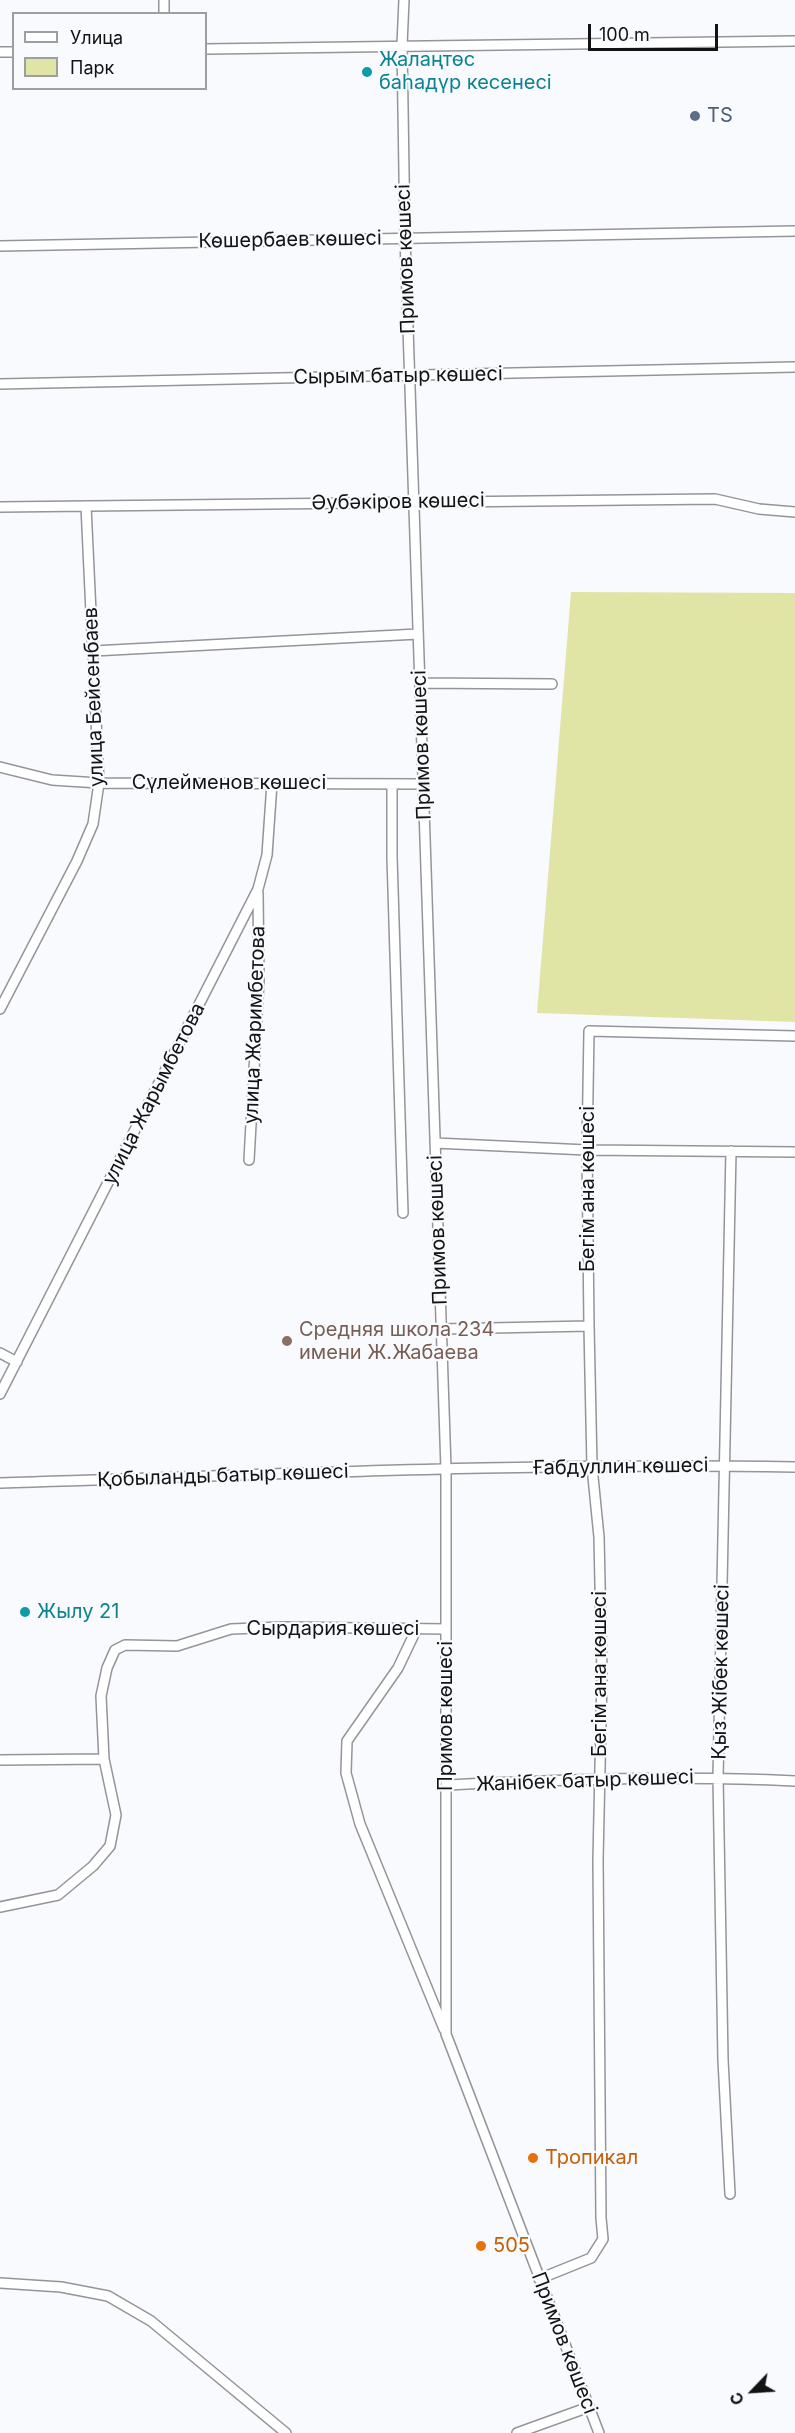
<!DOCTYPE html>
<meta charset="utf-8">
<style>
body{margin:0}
#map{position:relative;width:795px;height:2433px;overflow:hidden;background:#f8fafd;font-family:Inter,sans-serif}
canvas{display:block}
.legend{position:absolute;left:12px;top:12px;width:195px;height:78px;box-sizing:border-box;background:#f8fafd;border:2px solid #9c9ea0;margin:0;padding:8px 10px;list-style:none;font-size:18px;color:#131314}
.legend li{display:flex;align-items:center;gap:12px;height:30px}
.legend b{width:30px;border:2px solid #9c9ea0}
.north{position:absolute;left:723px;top:2361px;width:60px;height:60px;-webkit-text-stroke:4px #f8fafd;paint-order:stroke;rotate:245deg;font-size:16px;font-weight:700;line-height:24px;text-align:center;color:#131314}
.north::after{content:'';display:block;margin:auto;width:21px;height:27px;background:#131314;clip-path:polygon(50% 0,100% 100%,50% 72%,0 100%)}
.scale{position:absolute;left:588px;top:24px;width:130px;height:27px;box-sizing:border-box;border:3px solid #131314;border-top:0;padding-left:8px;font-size:18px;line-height:21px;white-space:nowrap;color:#131314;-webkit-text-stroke:4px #f8fafd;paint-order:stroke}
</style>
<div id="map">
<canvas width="795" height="2433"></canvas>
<ul class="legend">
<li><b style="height:8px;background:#fff"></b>Улица</li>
<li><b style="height:16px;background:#e0e5a6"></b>Парк</li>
</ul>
<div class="north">С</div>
<div class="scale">100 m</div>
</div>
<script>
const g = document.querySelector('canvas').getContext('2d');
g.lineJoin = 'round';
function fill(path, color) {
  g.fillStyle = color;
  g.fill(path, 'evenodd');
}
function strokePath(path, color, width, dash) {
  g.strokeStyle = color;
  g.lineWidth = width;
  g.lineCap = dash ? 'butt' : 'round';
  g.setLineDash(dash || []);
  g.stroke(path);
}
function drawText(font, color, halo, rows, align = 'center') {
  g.font = font + ' Inter,sans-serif';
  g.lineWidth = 4.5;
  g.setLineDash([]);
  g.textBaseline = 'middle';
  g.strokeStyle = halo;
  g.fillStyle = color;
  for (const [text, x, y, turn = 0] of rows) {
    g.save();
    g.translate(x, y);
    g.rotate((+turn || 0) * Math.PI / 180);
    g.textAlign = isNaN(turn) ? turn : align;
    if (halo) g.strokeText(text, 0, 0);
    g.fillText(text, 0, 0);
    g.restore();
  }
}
fill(new Path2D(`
 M 571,592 L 795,593 L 795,1022 L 537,1013 Z`), '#e0e5a6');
const street = new Path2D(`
 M 164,0 L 164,14
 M 404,0 L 402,45 L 405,237 L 446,1469 L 446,2034 L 599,2433
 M 206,49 L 795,41
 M 0,52 L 14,52
 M 0,246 L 795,231
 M 0,384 L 795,367
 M 0,507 L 715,499 L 759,509 L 795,512
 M 93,651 L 418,634
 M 420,683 L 552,684
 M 0,767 L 52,780 L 99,783 L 423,784
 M 392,784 L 392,857 L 403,1213
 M 0,1009 L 77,861 L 93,824 L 99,783 L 86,506
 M 435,1143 L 587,1150 L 795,1152
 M 249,1160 L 259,980 L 258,893
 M 441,1329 L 589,1326
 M 0,1353 L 17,1362
 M 0,1394 L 258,889 L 267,855 L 272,783
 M 0,1483 C 265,1475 530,1462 795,1467
 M 417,1628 L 398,1668 L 347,1741 L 346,1773 L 360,1824 L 444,2029
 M 0,1760 L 104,1759 L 101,1696 L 107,1668 L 115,1650 L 125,1645 L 177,1646 L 231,1629 L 282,1627 L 446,1629
 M 446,1785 C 563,1780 678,1775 795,1781
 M 0,1907 L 58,1895 L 93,1866 L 110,1846 L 116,1815 L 104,1759
 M 730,2194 L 723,2060 L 718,1777 L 731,1151
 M 539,2279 L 591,2258 L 603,2239 L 601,2218 L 598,1860 L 602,1675 L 599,1537 L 592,1467 L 589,1326 L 587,1150 L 589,1031 L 795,1036
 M 0,2283 L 61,2287 L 108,2296 L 151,2321 L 286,2433
 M 517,2433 L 589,2407`);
strokePath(street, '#939598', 12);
strokePath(street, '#fff', 9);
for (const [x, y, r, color] of [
 [367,72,6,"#0f9aa8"],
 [695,116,6,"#5c6f8a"],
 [287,1341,6,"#8d6e63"],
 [25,1612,6,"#0f9aa8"],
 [533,2158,6,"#e8710a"],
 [481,2246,6,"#e8710a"]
]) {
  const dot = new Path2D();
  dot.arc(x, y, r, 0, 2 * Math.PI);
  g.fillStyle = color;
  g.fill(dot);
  strokePath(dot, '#f8fafd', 2);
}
drawText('20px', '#0d838f', '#f8fafd', [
 ["Жалаңтөс",379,60],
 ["баһадүр кесенесі",379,83],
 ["Жылу 21",37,1612]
], 'left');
drawText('20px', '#4e5e75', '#f8fafd', [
 ["TS",707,116]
], 'left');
drawText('20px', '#131314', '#f8fafd', [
 ["Көшербаев көшесі",290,240,-1],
 ["Примов көшесі",406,259,-92],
 ["Сырым батыр көшесі",398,376,-1],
 ["Әубәкіров көшесі",398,502,-1],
 ["улица Бейсенбаев",94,697,-92],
 ["Примов көшесі",422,745,-92],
 ["Сүлейменов көшесі",229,783],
 ["улица Жаримбетова",255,1025,-88],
 ["улица Жарымбетова",154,1094,-63],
 ["Бегім ана көшесі",588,1189,-90],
 ["Примов көшесі",438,1230,-92],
 ["Ғабдуллин көшесі",621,1467,-1],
 ["Қобыланды батыр көшесі",223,1476,-2],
 ["Сырдария көшесі",333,1629],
 ["Қыз Жібек көшесі",721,1672,-89],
 ["Бегім ана көшесі",600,1674,-90],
 ["Примов көшесі",446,1716,-90],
 ["Жанібек батыр көшесі",585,1781,-2],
 ["Примов көшесі",564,2343,69]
]);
drawText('20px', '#785e54', '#f8fafd', [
 ["Средняя школа 234",299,1330],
 ["имени Ж.Жабаева",299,1353]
], 'left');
drawText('20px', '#c56008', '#f8fafd', [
 ["Тропикал",545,2158],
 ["505",493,2246]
], 'left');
</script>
